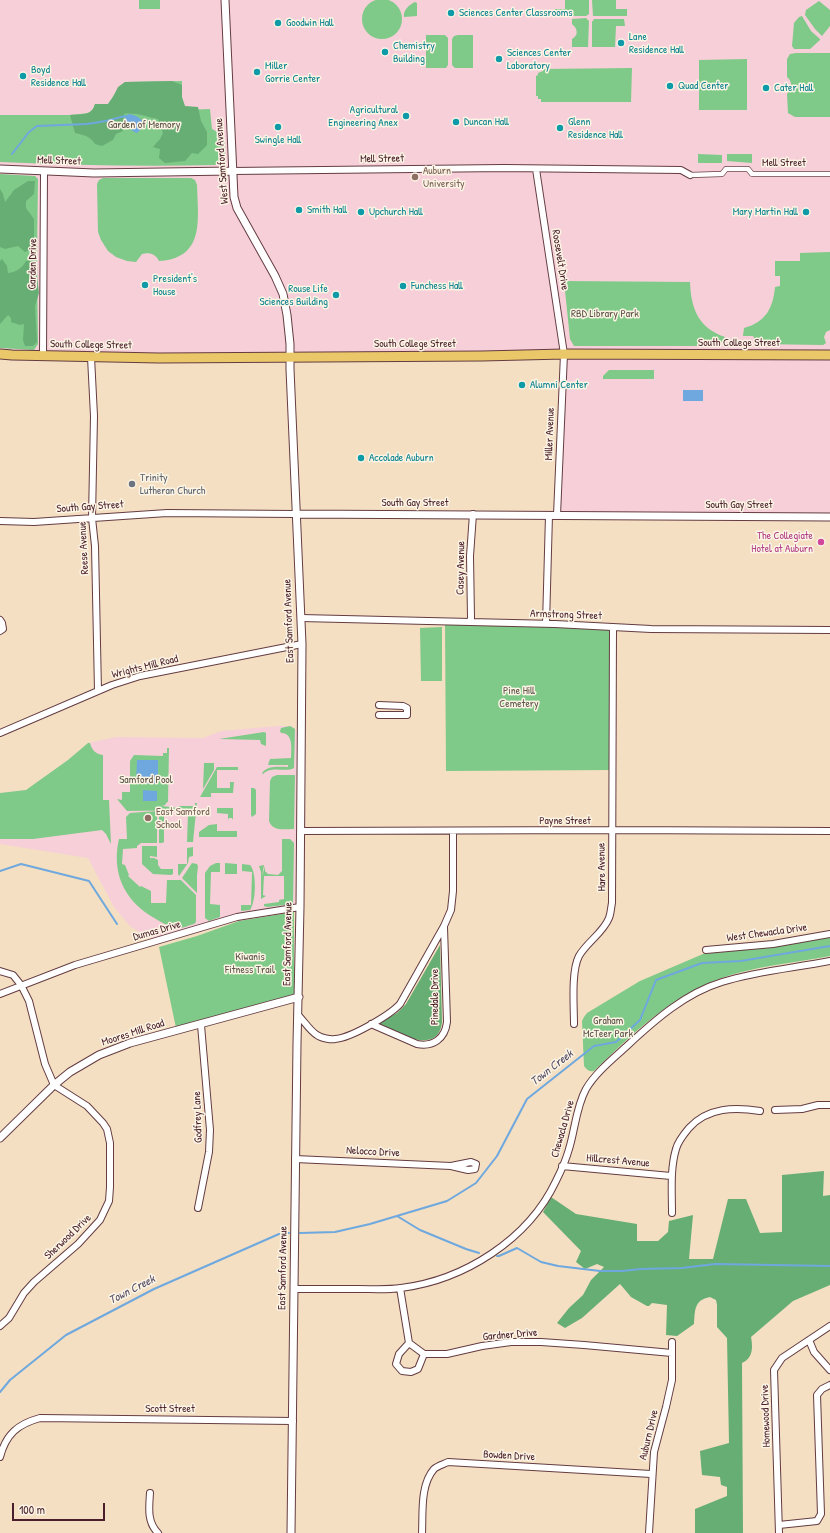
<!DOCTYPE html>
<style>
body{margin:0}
#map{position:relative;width:830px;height:1533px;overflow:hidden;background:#f4dfc2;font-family:"Patrick Hand",sans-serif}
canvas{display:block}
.scale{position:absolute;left:12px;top:1503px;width:93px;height:18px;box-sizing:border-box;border:2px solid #4a1f2b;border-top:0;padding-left:5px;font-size:12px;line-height:14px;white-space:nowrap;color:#4a1f2b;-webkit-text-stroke:3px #fcf5e5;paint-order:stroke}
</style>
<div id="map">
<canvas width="830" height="1533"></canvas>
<div class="scale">100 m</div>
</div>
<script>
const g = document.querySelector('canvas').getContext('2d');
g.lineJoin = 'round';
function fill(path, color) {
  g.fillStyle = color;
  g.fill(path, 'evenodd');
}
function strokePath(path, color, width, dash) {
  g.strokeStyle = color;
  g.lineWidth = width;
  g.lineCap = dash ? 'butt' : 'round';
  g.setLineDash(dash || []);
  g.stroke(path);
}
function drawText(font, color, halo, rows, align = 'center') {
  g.font = font + ' "Patrick Hand",sans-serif';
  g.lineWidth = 3;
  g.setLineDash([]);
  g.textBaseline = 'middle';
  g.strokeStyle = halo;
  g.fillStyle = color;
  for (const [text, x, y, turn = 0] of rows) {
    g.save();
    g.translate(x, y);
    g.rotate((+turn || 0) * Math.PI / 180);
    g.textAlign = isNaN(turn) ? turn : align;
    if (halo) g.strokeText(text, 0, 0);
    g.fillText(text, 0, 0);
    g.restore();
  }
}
fill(new Path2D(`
 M 0,0 L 830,0 L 830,517 L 557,515 L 564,354 L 0,354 Z
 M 278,726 L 292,726 L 297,731 L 295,906 L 252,911 L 225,917 L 177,934 L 148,938 L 130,926 L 114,907 L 88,858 L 0,844 L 0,793 L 26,790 L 68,760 L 88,743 L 116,737 L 203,738 L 221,731 Z`), '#f6cfd8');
fill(new Path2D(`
 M362 19a20 20 0 1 1 40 0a20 20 0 1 1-40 0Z
 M 139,0 L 160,0 L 160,9 L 139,9 Z
 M 565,0 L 589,0 L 589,14 L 586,16 L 555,16 L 555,9 L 565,9 Z
 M 592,0 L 616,0 L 616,9 L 627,9 L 627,16 L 593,16 Z
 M 819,1 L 830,10 L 830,26 L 822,36 L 815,29 L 805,15 L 806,10 Z
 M 415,2 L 417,3 L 417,16 L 404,17 C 403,10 409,5 415,2 Z
 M 802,16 L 811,31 L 820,39 L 820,40 L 810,49 L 794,49 L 792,46 L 794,23 L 799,17 Z
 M 586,18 L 589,21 L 588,47 L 572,47 L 572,39 C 577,36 578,32 575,27 L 572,24 L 572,19 Z
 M 594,19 L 624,19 L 625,26 L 616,26 L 615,47 L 592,47 L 592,22 Z
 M 426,35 L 445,35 L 448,38 L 448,65 L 446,68 L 426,68 Z
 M 458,35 L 473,35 L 473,68 L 455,68 L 452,65 L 452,39 L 454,36 Z
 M 796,53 L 830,53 L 830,117 L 795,117 L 788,113 L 787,94 C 792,88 793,82 787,77 L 787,59 L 790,54 Z
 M 747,59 L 747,110 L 699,110 L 699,60 Z
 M 632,68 L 631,102 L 541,102 L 541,99 L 538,99 L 538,96 L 536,96 L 536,76 L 538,75 L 538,73 L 543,71 L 543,69 Z
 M 182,81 L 182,110 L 210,109 L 212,129 L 223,135 C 226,146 228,162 215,165 C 143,167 72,165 0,162 L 0,115 L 70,115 L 89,113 L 93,109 L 95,104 L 108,104 C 114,96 117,88 125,82 Z
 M 698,154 L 722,155 L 722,163 L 698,163 Z
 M 727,154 L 752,154 L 752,163 L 727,161 Z
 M 0,174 L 35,176 L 38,179 L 37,258 L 38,344 L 34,350 L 0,348 Z
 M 103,178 L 191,178 L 195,180 L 197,185 C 198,220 205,258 159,261 C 156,254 149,252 142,254 L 136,262 L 127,261 L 116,257 L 108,251 L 101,240 L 98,232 L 97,184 L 99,180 Z
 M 830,252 L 830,330 L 826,332 L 824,337 L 826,343 L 823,345 L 758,344 L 753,336 L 743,336 L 744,328 C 766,322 773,308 775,287 L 780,286 L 780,276 L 775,276 L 775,261 L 800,261 L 800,253 Z
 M 564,281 L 690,282 C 691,308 698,328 725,337 L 719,346 L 574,346 L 570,339 Z
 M 609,370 L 654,370 L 654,379 L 603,379 L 603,376 Z
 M 445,622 L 613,627 L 612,770 L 446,771 Z
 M 442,627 L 442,681 L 421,681 L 420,628 Z
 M 290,726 L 295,729 L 294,768 C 285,773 272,765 263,774 L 262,773 C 268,765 279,767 288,767 L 288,765 L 268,765 L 270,759 L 291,758 C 291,749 294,733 281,733 L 280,731 L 281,728 Z
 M 264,732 L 266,733 L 266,746 L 261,744 L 260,740 L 219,739 Z
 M 88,743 L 90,743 C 92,750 95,754 103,755 L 103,800 L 109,800 L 111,844 L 106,834 L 102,830 L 33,839 L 0,839 L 0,793 L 26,790 L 68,760 Z
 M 167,748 L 169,748 L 168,802 L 167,802 L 165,805 L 162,806 L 178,808 L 179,806 L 195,806 L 195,803 L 197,803 L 196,810 L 127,811 L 117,799 L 122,800 L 122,792 L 130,792 L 130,761 L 134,755 L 163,756 L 163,753 L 157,753 L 167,753 Z
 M 204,763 L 214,763 L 214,770 L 203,789 Z
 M 217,767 L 238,767 L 238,770 L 217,770 L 217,788 L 230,788 L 230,782 L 234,782 L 233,793 L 211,793 L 211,797 L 200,797 Z
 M 277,775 L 295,775 L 294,829 C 284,829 273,832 269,821 L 270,781 L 272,777 Z
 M 251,788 L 254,788 L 256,790 L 256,814 L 252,817 L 251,815 Z
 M 217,808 L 233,808 L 233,820 L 232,818 L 229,818 L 228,820 L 228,814 L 217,813 Z
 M 157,811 L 157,843 L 141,843 L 137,846 L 137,848 L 123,849 L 122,864 L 125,865 L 129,875 L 128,876 L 140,887 L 141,886 L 151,891 L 151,903 L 166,903 L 167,880 L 181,880 L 196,895 L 196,922 L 194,924 C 189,925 184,928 179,928 C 171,928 162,923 156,919 C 125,902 111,874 119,839 L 127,839 L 126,817 L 130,813 Z
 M 159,811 L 173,812 L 173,814 L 164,814 L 164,842 L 162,843 L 159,843 Z
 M 178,811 L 196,812 L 193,842 L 187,842 L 188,814 L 178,814 Z
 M 217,824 L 217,831 L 237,831 L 237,837 L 199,837 L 199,832 L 209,825 Z
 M 282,839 L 290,839 L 294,843 L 293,904 L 267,907 L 264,906 L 264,904 L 279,902 L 279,900 L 284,899 L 284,876 L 264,876 L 263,895 L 266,896 L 261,899 L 261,872 L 259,866 L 264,865 L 262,877 L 265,866 L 265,871 L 268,874 L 278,875 L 282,871 Z
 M 142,846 L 157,846 L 157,857 L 150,856 L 150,858 L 154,858 L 158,860 L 158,865 L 161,869 L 173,869 L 173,874 L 171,875 L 153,874 L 142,864 Z
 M 193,847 L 193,856 L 189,857 L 188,863 L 179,876 L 178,874 L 178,864 L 187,864 L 187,848 Z
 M 192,863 L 197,864 L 198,866 L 197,875 L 197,893 L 182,878 Z
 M 216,863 L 220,863 L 220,872 L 211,872 L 210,904 L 220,905 L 220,917 L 209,921 L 205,918 L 205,873 L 210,866 Z
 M 225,863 L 237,864 L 237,874 L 225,874 Z
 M 242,864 L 250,865 C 257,872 256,902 250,910 L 241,911 L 241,905 L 251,905 L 252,872 L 242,871 Z
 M 294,912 L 294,995 L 176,1028 L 159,947 L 197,936 L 239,921 Z
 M 830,937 L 830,956 C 794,963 754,966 719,979 C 670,997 631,1035 594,1071 C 589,1072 587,1070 584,1066 L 582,1021 L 584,1017 L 587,1013 L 640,981 L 703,954 L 773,947 Z`), '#7fca88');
fill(new Path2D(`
 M 172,81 L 182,85 L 182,97 L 185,106 L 198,107 L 201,121 L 207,132 L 207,145 L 198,154 L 192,153 L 185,161 L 165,163 L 159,158 L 160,149 L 153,147 L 160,139 L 163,133 L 158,119 C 147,117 135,112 124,114 L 123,131 L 116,134 L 113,140 L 102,146 L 95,144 C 90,136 84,135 75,133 L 70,115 C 81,114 92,116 95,104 L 108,104 L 113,97 L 118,87 L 125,82 Z
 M 28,181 L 35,181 L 34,194 L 26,201 L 26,208 L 34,219 L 34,248 L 25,252 L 18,246 L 5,249 L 0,247 L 0,189 L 3,194 L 5,202 L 14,190 Z
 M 2,259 L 7,266 L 8,273 C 17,272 22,268 26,261 L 35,260 L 39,293 L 35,306 L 37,342 L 33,346 L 25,346 L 23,340 L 24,324 L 20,325 L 11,322 L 11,318 L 8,315 L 0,324 L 0,261 Z
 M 440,945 L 442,1022 C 438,1058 394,1031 376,1024 L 397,1013 L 406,1004 Z
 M 824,1171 L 823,1196 L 830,1195 L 830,1285 L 793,1301 L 751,1337 C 753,1348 753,1358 742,1363 L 743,1533 L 695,1533 L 695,1509 L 727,1496 L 727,1487 L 721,1485 L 720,1477 L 702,1475 L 700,1451 L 729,1443 L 727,1338 L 717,1327 L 717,1305 L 716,1300 L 710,1297 C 694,1300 695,1310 694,1324 L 677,1336 L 666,1335 L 667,1305 L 652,1303 L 649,1306 L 647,1306 L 631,1297 L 620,1284 L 582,1318 L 565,1328 L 557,1323 L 569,1308 L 583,1295 L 591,1280 L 604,1267 L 597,1264 L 585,1269 L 576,1262 L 581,1251 L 543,1212 L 551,1197 L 576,1214 L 637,1224 L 637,1241 L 658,1241 L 668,1232 L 669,1221 L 693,1215 L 689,1259 L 713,1259 L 728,1199 L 746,1199 L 760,1233 L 782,1232 L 782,1175 Z`), '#67ae74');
fill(new Path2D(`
 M 129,114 C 133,114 141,118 143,122 L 142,128 L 137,133 C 131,132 125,122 125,116 Z
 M 683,390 L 703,390 L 703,401 L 683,401 Z
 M 137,760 L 158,760 L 158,784 L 136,784 Z
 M 143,790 L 157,791 L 157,801 L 143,801 Z`), '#6ea8de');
strokePath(new Path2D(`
 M 12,154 L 29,132 L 37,126 L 87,124 L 106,121 L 125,116
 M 0,871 L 21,864 L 89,881 L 117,924
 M 397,1216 L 420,1230 L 466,1249 L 479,1253
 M 300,1233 L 335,1232 L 370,1224 L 447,1201 L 476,1183 L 497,1156 L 527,1099 L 594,1046 L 616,1042 L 640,1020 L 656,980 L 702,963 L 741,961 L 830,946
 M 497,1256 L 499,1256 L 517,1248 L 541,1262 L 558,1266 L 600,1271 L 622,1271 L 641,1269 L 682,1268 L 715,1264 L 830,1266
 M 0,1392 L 10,1380 L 66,1335 L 154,1289 L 279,1234 L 289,1233`), '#6ea8de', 2);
const pedestrian = new Path2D(`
 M 690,175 L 722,174 L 726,169 L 748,169 L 752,174 L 830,174`);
const minor = new Path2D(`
 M 536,169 L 564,354 L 557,515
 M 232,171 L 504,168 L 681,170 L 690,175
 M 43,356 L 44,171
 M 91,357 L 94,416 L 92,518 L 95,546 L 98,691
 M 0,521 L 34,522 L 167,513 L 296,514
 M 301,618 L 555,624 L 651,629 L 830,630
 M 0,620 L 2,623 L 3,629 L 0,631
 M 470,622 L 471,618 L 470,556 L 473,514
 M 546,624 L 549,515
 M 379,705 L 403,706 L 407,708 L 407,715 L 379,715
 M 0,733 L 112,685 L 140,676 L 302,644
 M 301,831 L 612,830 L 830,831
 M 706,950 L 773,944 L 830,934
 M 0,971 L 13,975 L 21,985 L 29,1001 L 45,1064 L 54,1085 L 87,1106 L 103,1123 L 107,1129 L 110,1143 L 110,1187 L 109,1201 L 100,1220 L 78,1244 L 34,1282 L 24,1293 L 9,1318 L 0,1326
 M 0,994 L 75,965 L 237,917 L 300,907
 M 298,1015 C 304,1021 310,1031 317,1035 C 321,1038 331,1040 335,1039 C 351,1038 390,1015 400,1004 L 444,926 L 451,910 L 453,891 L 453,831
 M 371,1024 L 417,1044 C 433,1047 445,1039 447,1022 L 444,927
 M 574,1024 C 574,1007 571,971 579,956 C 587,942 603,933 609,918 C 611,913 611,907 612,903 L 613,627
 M 775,1110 L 802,1109 L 818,1105 L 830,1105
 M 295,1159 L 451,1166
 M 471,1162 L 476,1164 L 475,1169 L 468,1170 L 451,1166 Z
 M 562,1166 L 671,1176
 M 198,1208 L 209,1152 L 210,1130 L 201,1025
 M 672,1213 C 672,1192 670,1169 676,1149 C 678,1141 684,1134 689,1128 C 708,1107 735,1107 760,1111
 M 400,1288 L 409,1343 L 424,1354 L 447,1354 L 482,1346 L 511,1342 L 541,1342 L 584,1345 L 672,1353
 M 294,1289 C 316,1289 338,1289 359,1289 C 373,1289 387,1290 401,1288 C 464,1280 528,1240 556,1181 C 561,1171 566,1160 569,1149 C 575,1130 576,1107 586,1089 C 596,1072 614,1058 628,1045 C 656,1019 686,993 722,982 C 757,971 794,968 830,961
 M 809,1340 L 814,1352 L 830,1370
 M 409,1343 L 399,1354 L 396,1364 L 402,1371 L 411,1372 L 418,1369 L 424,1354
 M 0,1457 C 6,1434 18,1424 40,1418 L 293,1421
 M 150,1493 C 149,1508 147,1522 158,1533
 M 779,1525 L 817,1521 L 821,1514 L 817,1395 L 822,1389 L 830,1385
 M 422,1533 C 423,1513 420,1485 434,1469 C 437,1466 444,1464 448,1462 L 651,1474
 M 649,1533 L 654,1452 L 666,1407 L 672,1380 L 672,1342
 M 779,1533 L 774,1370 L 782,1358 L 830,1326`);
const tertiary = new Path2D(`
 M 225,0 L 234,197 L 237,208 L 275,276 L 283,294 L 287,315 L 290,344 L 290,369 L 302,644 L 300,907 L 297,1044 L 291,1533
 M 0,169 L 94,173 L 232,171
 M 296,514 L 830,517
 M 0,1138 L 54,1085 L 70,1072 L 99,1055 L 130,1043 L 299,997`);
const primary = new Path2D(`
 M 0,354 L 12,355 L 159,358 L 482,356 L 564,354 L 830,355`);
strokePath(pedestrian, '#643c42', 6);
strokePath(minor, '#643c42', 8);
strokePath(tertiary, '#643c42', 9);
strokePath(primary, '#643c42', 11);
strokePath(pedestrian, '#fff', 4.5);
strokePath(minor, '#fff', 6);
strokePath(tertiary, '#fff', 7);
strokePath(primary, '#eac769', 9);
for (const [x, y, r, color] of [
 [451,13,4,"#0f9aa8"],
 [278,23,4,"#0f9aa8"],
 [621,43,4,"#0f9aa8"],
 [385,52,4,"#0f9aa8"],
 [499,59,4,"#0f9aa8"],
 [257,72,4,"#0f9aa8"],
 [23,76,4,"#0f9aa8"],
 [670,86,4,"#0f9aa8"],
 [766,88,4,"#0f9aa8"],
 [406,116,4,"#0f9aa8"],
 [456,122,4,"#0f9aa8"],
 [278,127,4,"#0f9aa8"],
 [560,128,4,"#0f9aa8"],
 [415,177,4,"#8d6e63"],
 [299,210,4,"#0f9aa8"],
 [361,212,4,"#0f9aa8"],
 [806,212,4,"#0f9aa8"],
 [145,285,4,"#0f9aa8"],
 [403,286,4,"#0f9aa8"],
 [336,295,4,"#0f9aa8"],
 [522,385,4,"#0f9aa8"],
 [361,458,4,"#0f9aa8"],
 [132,484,4,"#6b7280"],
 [821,542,4,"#d1479c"],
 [148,818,4,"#8d6e63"]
]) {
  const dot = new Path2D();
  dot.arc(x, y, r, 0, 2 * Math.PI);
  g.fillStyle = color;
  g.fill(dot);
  strokePath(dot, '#fcf5e5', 1.5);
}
drawText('11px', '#0d838f', '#fcf5e5', [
 ["Sciences Center Classrooms",459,13],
 ["Goodwin Hall",286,23],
 ["Lane",629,37],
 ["Residence Hall",629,50],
 ["Chemistry",393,46],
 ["Building",393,59],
 ["Sciences Center",507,53],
 ["Laboratory",507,66],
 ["Miller",265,66],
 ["Gorrie Center",265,79],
 ["Boyd",31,70],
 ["Residence Hall",31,83],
 ["Quad Center",678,86],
 ["Cater Hall",774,88],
 ["Agricultural",398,110,"right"],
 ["Engineering Anex",398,123,"right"],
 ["Duncan Hall",464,122],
 ["Glenn",568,122],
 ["Residence Hall",568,135],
 ["Swingle Hall",278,140,"center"],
 ["Smith Hall",307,210],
 ["Upchurch Hall",369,212],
 ["Mary Martin Hall",798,212,"right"],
 ["President's",153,279],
 ["House",153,292],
 ["Funchess Hall",411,286],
 ["Rouse Life",328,289,"right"],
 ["Sciences Building",328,302,"right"],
 ["Alumni Center",530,385],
 ["Accolade Auburn",369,458]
], 'left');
drawText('11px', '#5a5247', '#fcf5e5', [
 ["Garden of Memory",144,125],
 ["RBD Library Park",605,314],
 ["Pine Hill",519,691],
 ["Cemetery",519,704],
 ["Samford Pool",146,780],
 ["Kiwanis",250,957],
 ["Fitness Trail",250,970],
 ["Graham",608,1021],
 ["McTeer Park",608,1034]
]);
drawText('11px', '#4a1f2b', '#fcf5e5', [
 ["Mell Street",382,159,-1],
 ["Mell Street",59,161,2],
 ["West Samford Avenue",222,161,-94],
 ["Mell Street",784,163],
 ["Roosevelt Drive",560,260,81],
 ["Garden Drive",33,264,-89],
 ["South College Street",739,343],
 ["South College Street",415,344],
 ["South College Street",91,345,1],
 ["Miller Avenue",550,434,-88],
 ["South Gay Street",415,503],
 ["South Gay Street",739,505],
 ["South Gay Street",90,507,-4],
 ["Reese Avenue",84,548,-93],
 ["Casey Avenue",461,568,-89],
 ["Armstrong Street",566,615,2],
 ["East Samford Avenue",289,621,-92],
 ["Wrights Mill Road",145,667,-14],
 ["Payne Street",565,821],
 ["Hare Avenue",602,867,-91],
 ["Dumas Drive",157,931,-16],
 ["West Chewacla Drive",767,933,-8],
 ["East Samford Avenue",288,944,-89],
 ["Pinedale Drive",435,997,-90],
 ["Moores Mill Road",133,1033,-18],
 ["Godfrey Lane",198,1117,-92],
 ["Chewacla Drive",563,1129,-74],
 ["Nelocco Drive",373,1152,3],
 ["Hillcrest Avenue",618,1161,5],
 ["Sherwood Drive",68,1237,-44],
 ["East Samford Avenue",283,1268,-89],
 ["Gardner Drive",510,1335,-5],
 ["Scott Street",170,1409],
 ["Homewood Drive",766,1416,-92],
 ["Auburn Drive",649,1435,-77],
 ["Bowden Drive",509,1456,3]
]);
drawText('11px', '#785e54', '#fcf5e5', [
 ["Auburn",423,171],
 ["University",423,184],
 ["East Samford",156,812],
 ["School",156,825]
], 'left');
drawText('11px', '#5b616d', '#fcf5e5', [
 ["Trinity",140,478],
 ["Lutheran Church",140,491]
], 'left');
drawText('11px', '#b23c85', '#fcf5e5', [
 ["The Collegiate",813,536],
 ["Hotel at Auburn",813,549]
], 'right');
drawText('italic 12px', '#574f6a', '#fcf5e5', [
 ["Town Creek",552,1068,-38],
 ["Town Creek",132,1290,-27]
]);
</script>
